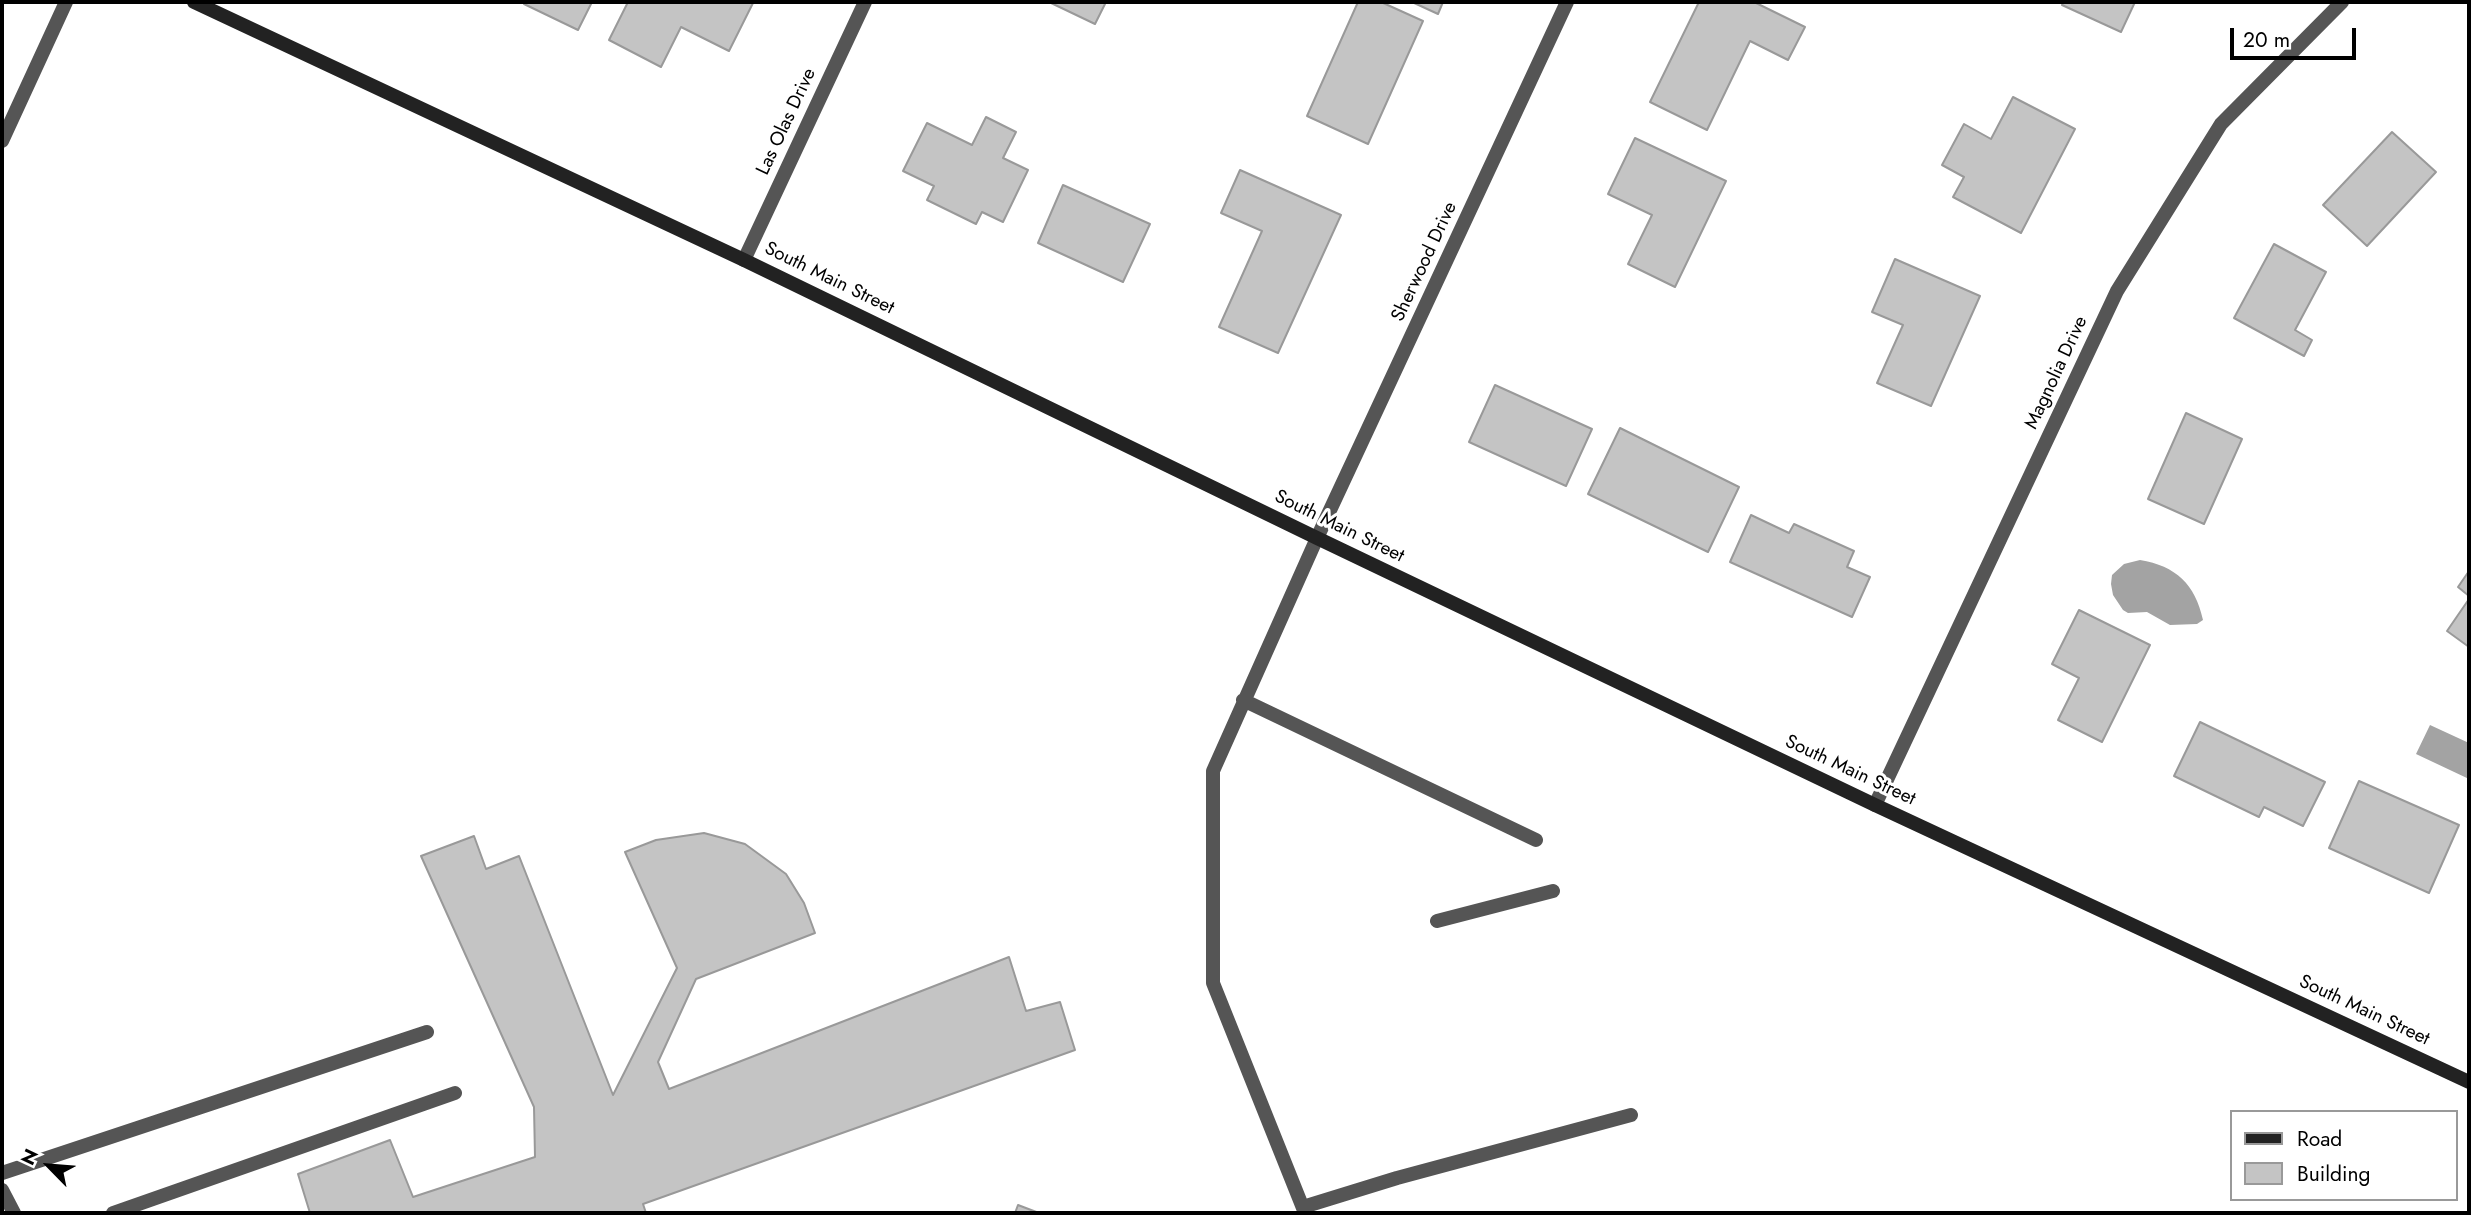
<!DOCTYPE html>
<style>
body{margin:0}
#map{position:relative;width:2471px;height:1215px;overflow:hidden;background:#fff;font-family:Jost,sans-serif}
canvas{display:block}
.frame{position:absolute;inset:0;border:4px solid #000;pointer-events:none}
.legend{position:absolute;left:2230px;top:1110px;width:228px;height:91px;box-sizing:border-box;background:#fff;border:2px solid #999;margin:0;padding:9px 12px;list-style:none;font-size:21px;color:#000}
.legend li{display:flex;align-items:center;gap:14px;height:35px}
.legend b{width:35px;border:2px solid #999}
.north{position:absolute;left:14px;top:1131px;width:70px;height:70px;-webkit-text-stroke:5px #fff;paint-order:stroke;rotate:295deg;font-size:19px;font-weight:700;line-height:28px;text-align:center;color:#000}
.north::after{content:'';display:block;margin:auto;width:24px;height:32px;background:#000;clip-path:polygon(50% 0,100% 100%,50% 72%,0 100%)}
.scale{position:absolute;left:2230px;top:28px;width:126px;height:32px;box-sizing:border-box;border:4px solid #000;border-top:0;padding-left:9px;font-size:21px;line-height:24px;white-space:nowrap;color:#000;-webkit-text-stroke:5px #fff;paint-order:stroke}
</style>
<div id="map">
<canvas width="2471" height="1215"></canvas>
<div class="frame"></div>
<ul class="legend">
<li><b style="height:9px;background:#222"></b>Road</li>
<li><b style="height:19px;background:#c4c4c4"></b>Building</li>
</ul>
<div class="north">N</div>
<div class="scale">20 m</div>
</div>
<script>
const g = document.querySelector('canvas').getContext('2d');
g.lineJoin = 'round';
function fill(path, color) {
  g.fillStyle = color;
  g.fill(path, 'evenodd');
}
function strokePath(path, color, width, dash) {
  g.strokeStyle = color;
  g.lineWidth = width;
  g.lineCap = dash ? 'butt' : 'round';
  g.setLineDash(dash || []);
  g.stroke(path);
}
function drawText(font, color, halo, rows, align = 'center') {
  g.font = font + ' Jost,sans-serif';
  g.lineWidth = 6;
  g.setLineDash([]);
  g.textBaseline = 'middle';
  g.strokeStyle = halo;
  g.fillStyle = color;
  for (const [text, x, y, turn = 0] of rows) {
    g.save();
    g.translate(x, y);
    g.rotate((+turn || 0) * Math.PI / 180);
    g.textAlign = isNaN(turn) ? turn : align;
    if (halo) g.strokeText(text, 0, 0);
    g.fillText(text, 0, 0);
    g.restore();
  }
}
fill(new Path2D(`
 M 2140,560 C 2176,566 2195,584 2203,620 L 2197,624 L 2170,625 L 2147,612 L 2128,613 L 2123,610 L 2113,595 L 2111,584 L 2112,575 L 2124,564 Z
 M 2430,725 L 2469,743 L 2469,779 L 2416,754 Z`), '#a3a3a3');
const building = new Path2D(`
 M 526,2 L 592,2 L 578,30 L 524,4 Z
 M 628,2 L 750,2 L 753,3 L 729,51 L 681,27 L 661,67 L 609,40 Z
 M 1049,2 L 1106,2 L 1095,24 Z
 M 1358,2 L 1381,2 L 1423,21 L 1368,144 L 1307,116 Z
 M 1412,2 L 1443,2 L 1438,14 Z
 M 1699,2 L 1754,2 L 1805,27 L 1788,60 L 1750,41 L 1707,130 L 1650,102 Z
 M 2063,2 L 2135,2 L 2121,32 L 2062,5 Z
 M 2013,97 L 2075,129 L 2021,233 L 1953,197 L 1964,177 L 1942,165 L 1964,124 L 1991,139 Z
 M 986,117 L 1016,132 L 1003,158 L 1028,170 L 1003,222 L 982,212 L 976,224 L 927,200 L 934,186 L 903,171 L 927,123 L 972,145 Z
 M 2392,132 L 2436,172 L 2367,246 L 2323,205 Z
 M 1635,138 L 1726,181 L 1675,287 L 1628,264 L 1652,215 L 1608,194 Z
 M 1240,170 L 1341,215 L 1278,353 L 1219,327 L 1262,231 L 1221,213 Z
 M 1063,185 L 1150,224 L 1123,282 L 1038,243 Z
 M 2274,244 L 2326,272 L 2295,330 L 2312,340 L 2304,356 L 2234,318 Z
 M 1895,259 L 1980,296 L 1931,406 L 1877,383 L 1903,325 L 1872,312 Z
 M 1495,385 L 1592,429 L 1566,486 L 1469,442 Z
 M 2186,413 L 2242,439 L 2204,524 L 2148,499 Z
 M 1620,428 L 1739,487 L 1708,552 L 1588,494 Z
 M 1751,515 L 1789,533 L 1794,524 L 1854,551 L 1847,567 L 1870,577 L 1852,617 L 1730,562 Z
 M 2469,571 L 2469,596 L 2458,587 Z
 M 2469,599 L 2469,647 L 2447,631 Z
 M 2079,610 L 2150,645 L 2102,742 L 2058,720 L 2079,678 L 2052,664 Z
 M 2200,722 L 2325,782 L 2303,826 L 2264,807 L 2259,817 L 2174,776 Z
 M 2359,781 L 2459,825 L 2429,893 L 2329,848 Z
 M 704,833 L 745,844 L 786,874 L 804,903 L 815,933 L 696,979 L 658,1062 L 669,1089 L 1009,957 L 1026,1011 L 1060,1002 L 1075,1050 L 643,1204 L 646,1213 L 310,1213 L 298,1174 L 390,1140 L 413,1197 L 535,1157 L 534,1107 L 421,856 L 474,836 L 486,869 L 519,856 L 613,1095 L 677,968 L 625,852 L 656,840 Z
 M 1018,1205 L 1039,1213 L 1015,1213 Z`);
fill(building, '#c4c4c4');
strokePath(building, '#999', 2);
strokePath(new Path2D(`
 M 1243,700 L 1536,840
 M 1437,921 L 1553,891
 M 2,1173 L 427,1032
 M 2,1190 L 14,1213
 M 1303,1207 L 1397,1178 L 1631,1115
 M 113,1213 L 455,1093
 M 1305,1213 L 1213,983 L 1213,771 L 1317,538`), '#555', 14);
strokePath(new Path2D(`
 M 2,141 L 66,2
 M 744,260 L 865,2
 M 1317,538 L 1567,2
 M 1875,805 L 2117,291 L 2221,124 L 2342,2`), '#555', 14);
strokePath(new Path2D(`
 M 194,2 L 744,260 L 1317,538 L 1875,805 L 2469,1082`), '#222', 14);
drawText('19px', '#000', '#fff', [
 ["Las Olas Drive",787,122,-65],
 ["Sherwood Drive",1425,262,-65],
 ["South Main Street",829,279,26],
 ["Magnolia Drive",2057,373,-65],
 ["South Main Street",1339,527,26],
 ["South Main Street",1850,771,25],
 ["South Main Street",2364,1011,25]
]);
</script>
